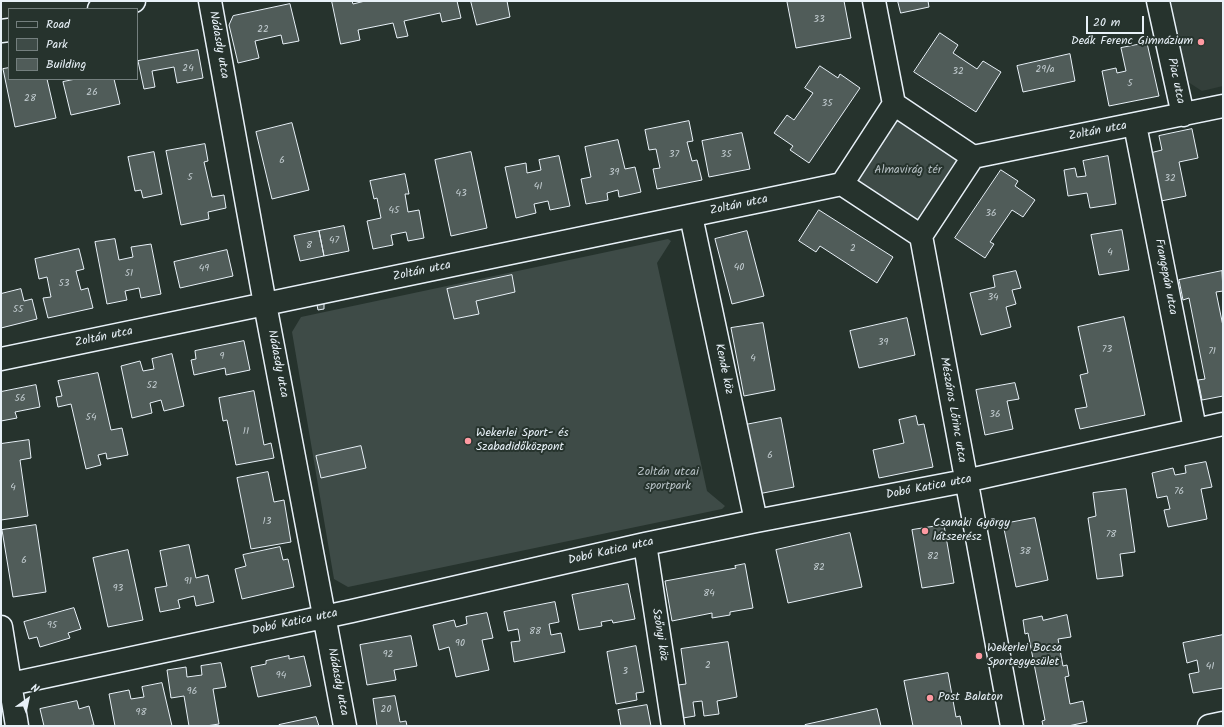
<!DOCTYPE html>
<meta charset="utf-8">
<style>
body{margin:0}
#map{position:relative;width:1224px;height:727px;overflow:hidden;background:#26332d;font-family:Kalam,sans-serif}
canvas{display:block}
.frame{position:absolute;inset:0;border:2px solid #e8f1f8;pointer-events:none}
.legend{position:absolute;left:8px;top:8px;width:130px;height:72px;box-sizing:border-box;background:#26332d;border:1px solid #747f7e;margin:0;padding:5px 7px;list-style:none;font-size:12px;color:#e8f1f8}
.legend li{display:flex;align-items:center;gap:8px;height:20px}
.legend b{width:20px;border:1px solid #747f7e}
.north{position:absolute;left:8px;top:679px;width:40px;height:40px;-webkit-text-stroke:3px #26332d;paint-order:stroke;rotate:33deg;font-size:11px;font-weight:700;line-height:16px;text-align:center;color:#e8f1f8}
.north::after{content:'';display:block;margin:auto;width:14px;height:18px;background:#e8f1f8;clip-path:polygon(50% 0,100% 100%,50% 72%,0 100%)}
.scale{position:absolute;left:1086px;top:16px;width:58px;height:18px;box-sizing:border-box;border:2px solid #e8f1f8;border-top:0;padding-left:5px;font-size:12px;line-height:14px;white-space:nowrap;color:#e8f1f8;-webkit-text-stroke:3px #26332d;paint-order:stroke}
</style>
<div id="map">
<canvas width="1224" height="727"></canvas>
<div class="frame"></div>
<ul class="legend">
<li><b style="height:5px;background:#26332d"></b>Road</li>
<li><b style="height:11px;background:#3e4b47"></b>Park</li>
<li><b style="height:11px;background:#505c59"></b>Building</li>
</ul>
<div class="north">N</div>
<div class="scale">20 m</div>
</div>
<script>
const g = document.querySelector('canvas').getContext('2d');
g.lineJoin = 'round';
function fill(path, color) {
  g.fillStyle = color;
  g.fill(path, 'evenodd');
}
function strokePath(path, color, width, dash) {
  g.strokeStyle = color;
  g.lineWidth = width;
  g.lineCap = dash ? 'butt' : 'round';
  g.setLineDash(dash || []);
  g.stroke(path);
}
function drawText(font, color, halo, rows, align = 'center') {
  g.font = font + ' Kalam,sans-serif';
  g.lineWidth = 4;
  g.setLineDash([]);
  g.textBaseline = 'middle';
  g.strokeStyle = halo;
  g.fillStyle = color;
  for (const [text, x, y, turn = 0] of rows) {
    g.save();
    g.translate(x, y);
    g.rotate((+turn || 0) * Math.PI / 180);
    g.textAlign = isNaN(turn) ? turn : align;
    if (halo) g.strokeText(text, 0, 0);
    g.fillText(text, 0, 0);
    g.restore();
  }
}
fill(new Path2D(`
 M 1171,1 L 1223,1 L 1223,86 L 1202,91 L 1188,82 Z`), '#333f3a');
fill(new Path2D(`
 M 897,120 L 958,160 L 917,221 L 857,181 Z
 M 668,239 L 671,241 L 657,263 L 707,491 L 725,506 L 722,509 L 348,587 L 334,579 L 292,332 L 301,317 Z`), '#3e4b47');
const building = new Path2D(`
 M 332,1 L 352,1 L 353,4 L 365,1 L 457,1 L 461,18 L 442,22 L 440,13 L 404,21 L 408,36 L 397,38 L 393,23 L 358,30 L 360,40 L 341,44 Z
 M 471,1 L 507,1 L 510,17 L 477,25 Z
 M 793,1 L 844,1 L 851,38 L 796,48 L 787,2 Z
 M 898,1 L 928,1 L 929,7 L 901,13 Z
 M 290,4 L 299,41 L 283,44 L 281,35 L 255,41 L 259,58 L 238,63 L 229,25 L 233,16 Z
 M 940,33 L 958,45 L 953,53 L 977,69 L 983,61 L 1001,72 L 976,112 L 914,72 Z
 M 1147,43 L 1159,96 L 1109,106 L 1102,71 L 1116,68 L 1117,73 L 1126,71 L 1121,48 Z
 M 198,50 L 203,78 L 177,83 L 174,67 L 152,71 L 155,87 L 144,89 L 138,61 Z
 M 1070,54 L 1075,81 L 1023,92 L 1017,66 Z
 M 820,66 L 838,78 L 840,74 L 860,88 L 809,163 L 790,150 L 793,146 L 774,133 L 787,115 L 794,120 L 813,93 L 805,88 Z
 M 9,68 L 9,79 L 47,79 L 56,118 L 15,127 L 3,69 Z
 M 76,79 L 114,79 L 120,104 L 71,115 L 63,82 Z
 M 689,121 L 693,141 L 687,142 L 692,161 L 697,160 L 702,180 L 657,189 L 653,169 L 660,168 L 656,149 L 649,150 L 645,130 Z
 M 292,123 L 309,190 L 272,199 L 256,132 Z
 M 1192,129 L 1198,158 L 1179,162 L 1186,196 L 1161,201 L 1150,153 L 1162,150 L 1159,136 Z
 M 742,133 L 750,169 L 709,177 L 702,141 Z
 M 618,140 L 625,169 L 635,167 L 641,192 L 619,197 L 618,190 L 607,193 L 608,200 L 586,204 L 581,179 L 591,177 L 585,147 Z
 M 205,144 L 208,161 L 204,162 L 212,197 L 224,195 L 226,208 L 208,212 L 209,219 L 181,225 L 166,151 Z
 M 154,152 L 162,194 L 143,198 L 141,190 L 135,191 L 128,157 Z
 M 471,152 L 487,228 L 451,236 L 435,160 Z
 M 559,156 L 570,206 L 550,210 L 548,201 L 534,204 L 536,213 L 516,218 L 505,167 L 526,163 L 527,173 L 541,170 L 539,160 Z
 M 1108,156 L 1116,204 L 1090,208 L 1087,193 L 1068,196 L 1064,170 L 1075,168 L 1077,177 L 1086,176 L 1083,161 Z
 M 1001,170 L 1018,181 L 1015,186 L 1035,200 L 1023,217 L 1012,210 L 990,242 L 994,244 L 985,258 L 955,238 Z
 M 405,174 L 409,194 L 405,194 L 408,212 L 419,210 L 424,238 L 408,241 L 406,232 L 391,235 L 393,245 L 373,249 L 367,221 L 381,218 L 377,198 L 374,199 L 370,181 Z
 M 819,210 L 893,257 L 877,283 L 820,246 L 816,252 L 799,241 Z
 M 344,226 L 349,251 L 324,256 L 319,231 Z
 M 1122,230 L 1129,270 L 1099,275 L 1091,235 Z
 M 319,231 L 324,256 L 300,261 L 294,236 Z
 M 747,231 L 764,296 L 732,304 L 715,239 Z
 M 115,239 L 119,260 L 133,257 L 131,247 L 151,244 L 161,294 L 141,298 L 139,288 L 125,291 L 127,300 L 107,304 L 95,242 Z
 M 79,249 L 84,269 L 76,271 L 81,290 L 88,288 L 93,308 L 48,318 L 43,298 L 51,297 L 47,277 L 39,279 L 35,259 Z
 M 227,250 L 233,276 L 180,288 L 174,262 Z
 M 1016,271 L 1021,288 L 1012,290 L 1016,304 L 1006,307 L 1011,327 L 981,335 L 970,293 L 995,287 L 993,276 Z
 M 1222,271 L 1223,291 L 1216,292 L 1223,326 L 1223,396 L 1202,400 L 1198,380 L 1205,379 L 1189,298 L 1183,300 L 1179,280 Z
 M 512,275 L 515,292 L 476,301 L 479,314 L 454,319 L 447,289 Z
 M 21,289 L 24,301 L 32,299 L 37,319 L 1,328 L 1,294 Z
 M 324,304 L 324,309 L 318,310 L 317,305 Z
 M 1124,317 L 1145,415 L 1080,429 L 1075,409 L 1087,407 L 1080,375 L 1088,373 L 1078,327 Z
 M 907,318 L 915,355 L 859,368 L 850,331 Z
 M 763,323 L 775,390 L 744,396 L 731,328 Z
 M 244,341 L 250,370 L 226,375 L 225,368 L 194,375 L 191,360 L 196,359 L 195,351 Z
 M 172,354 L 184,406 L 164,411 L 161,400 L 150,403 L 152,413 L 132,418 L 121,366 L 140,361 L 143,371 L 154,369 L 152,359 Z
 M 98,373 L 111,430 L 122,428 L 128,455 L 107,459 L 106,453 L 98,455 L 101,465 L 86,469 L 71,404 L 58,407 L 56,397 L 62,396 L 58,381 Z
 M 1015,383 L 1019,399 L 1007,401 L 1013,429 L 985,435 L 976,390 Z
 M 36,385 L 40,407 L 15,412 L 17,418 L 1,421 L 1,392 Z
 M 254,391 L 264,445 L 271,443 L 274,458 L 236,465 L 227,420 L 223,421 L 219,398 Z
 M 916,416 L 918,425 L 924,424 L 933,467 L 879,478 L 873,450 L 904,443 L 899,420 Z
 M 781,418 L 794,487 L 758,494 L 745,425 Z
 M 29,440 L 31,458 L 20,460 L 28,516 L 1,520 L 1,444 Z
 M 361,446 L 366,468 L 321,478 L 316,456 Z
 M 1206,462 L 1212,487 L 1201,489 L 1207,519 L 1168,527 L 1164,510 L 1170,509 L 1167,496 L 1157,498 L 1152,473 L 1173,468 L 1175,475 L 1186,473 L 1185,466 Z
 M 268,472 L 274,502 L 284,500 L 291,542 L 251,549 L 237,478 Z
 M 1126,489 L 1135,552 L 1120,554 L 1123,576 L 1097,579 L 1088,518 L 1096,516 L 1093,493 Z
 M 1035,518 L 1048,580 L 1016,587 L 1003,524 Z
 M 36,525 L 46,592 L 13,597 L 2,530 Z
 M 944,525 L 954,583 L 922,588 L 912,530 Z
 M 850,533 L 862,587 L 788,603 L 776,550 Z
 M 189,545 L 196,578 L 208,575 L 214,602 L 196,606 L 194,596 L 178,600 L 180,608 L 160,612 L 155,588 L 167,586 L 160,551 Z
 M 280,547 L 283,560 L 288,559 L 294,587 L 242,599 L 235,569 L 246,566 L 243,555 Z
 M 128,550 L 143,620 L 108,627 L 93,558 Z
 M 745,564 L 753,608 L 730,612 L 730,615 L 712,618 L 712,613 L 672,621 L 665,581 L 736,568 L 735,566 Z
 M 628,584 L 635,619 L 613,623 L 612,620 L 601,622 L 602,626 L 579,630 L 572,595 Z
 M 555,602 L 559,622 L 549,624 L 551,635 L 561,633 L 565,652 L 514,662 L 511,642 L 520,641 L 518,629 L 508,631 L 504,612 Z
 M 74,608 L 81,629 L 68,633 L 70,638 L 40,647 L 37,637 L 29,639 L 24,622 Z
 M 487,613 L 493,638 L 482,640 L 489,670 L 456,677 L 449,647 L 439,650 L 433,625 L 454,620 L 456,627 L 467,624 L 466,617 Z
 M 1067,615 L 1071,637 L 1058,639 L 1063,666 L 1067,665 L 1069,676 L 1065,677 L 1070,704 L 1083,701 L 1087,722 L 1068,726 L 1043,726 L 1042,721 L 1045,720 L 1028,633 L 1025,634 L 1023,620 L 1042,616 L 1043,620 Z
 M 1223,635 L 1223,688 L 1193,693 L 1189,674 L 1199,672 L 1197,660 L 1187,663 L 1183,643 Z
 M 411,636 L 417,666 L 394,670 L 396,680 L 367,685 L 360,645 Z
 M 728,642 L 737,697 L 717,701 L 719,714 L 704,716 L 702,701 L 693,702 L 695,716 L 683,718 L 678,685 L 686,684 L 681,649 Z
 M 636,646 L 644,692 L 636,693 L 637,700 L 616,704 L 607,652 Z
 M 289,656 L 289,659 L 304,656 L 311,686 L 258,697 L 251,667 L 266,664 L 266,661 Z
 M 221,663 L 226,687 L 213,689 L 219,724 L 206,726 L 189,726 L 184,696 L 171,698 L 167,670 L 186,667 L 187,677 L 202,675 L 201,666 Z
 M 948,673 L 956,717 L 960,716 L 962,726 L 913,726 L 904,681 Z
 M 162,683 L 172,726 L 115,726 L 109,694 L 129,690 L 131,699 L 144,697 L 142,687 Z
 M 395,696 L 400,722 L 406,721 L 407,726 L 377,726 L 373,699 Z
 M 77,701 L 79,709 L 89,706 L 94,725 L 87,726 L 44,726 L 40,709 Z
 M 647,705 L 651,726 L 621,726 L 618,710 Z
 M 877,709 L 881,726 L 805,726 L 805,725 Z
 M 316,717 L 319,726 L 279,726 L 279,725 Z`);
fill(building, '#505c59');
strokePath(building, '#e8f1f8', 1);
const minor = new Path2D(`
 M 210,1 L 265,304 L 345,726
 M 874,1 L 894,104
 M 1158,1 L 1183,115
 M 99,9 L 134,1
 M 1,31 L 9,30
 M 894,104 L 973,157 L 921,236 L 842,184 Z
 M 1135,125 L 1195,429
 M 973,157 L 1223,106
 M 691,216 L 756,521
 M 921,236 L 1012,726
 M 1,359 L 842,184
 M 645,544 L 673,726
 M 1,627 L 17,726
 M 1,686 L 352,611 L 645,544 L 756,521 L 965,481 L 1223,424
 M 1209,726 L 1223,723`);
strokePath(minor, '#e8f1f8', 25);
strokePath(minor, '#26332d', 22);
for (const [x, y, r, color] of [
 [1201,42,4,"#ff9aa2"],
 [468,441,4,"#ff9aa2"],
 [925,531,4,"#ff9aa2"],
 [979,656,4,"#ff9aa2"],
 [930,698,4,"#ff9aa2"]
]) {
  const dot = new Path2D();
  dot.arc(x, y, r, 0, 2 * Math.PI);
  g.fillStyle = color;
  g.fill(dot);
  strokePath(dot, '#26332d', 1.5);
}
drawText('10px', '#c2ccd0', null, [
 ["33",819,20],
 ["22",263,30],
 ["24",188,69],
 ["29/a",1045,70],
 ["32",958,72],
 ["5",1130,84],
 ["26",92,93],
 ["28",30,99],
 ["35",827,104],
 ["37",674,155],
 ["35",726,155],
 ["6",282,161],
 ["39",614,173],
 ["5",190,178],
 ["32",1170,179],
 ["41",538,187],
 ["43",461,194],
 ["45",394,211],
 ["36",991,214],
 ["47",334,241],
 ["8",309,246],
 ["2",853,249],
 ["4",1110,253],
 ["40",739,268],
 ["49",204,269],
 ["51",129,274],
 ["53",64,284],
 ["34",993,298],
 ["55",18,310],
 ["39",883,343],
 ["73",1107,350],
 ["71",1212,352],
 ["9",222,357],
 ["4",753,359],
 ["52",152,386],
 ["56",20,399],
 ["36",995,415],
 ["54",91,418],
 ["11",246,432],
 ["6",770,456],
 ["4",13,488],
 ["76",1179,492],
 ["13",267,522],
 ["78",1111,535],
 ["38",1025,552],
 ["82",933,557],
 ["6",24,561],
 ["82",819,568],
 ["91",188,582],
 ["93",118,589],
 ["84",709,594],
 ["95",52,626],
 ["88",535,632],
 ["90",460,644],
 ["92",388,655],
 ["2",708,666],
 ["41",1210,667],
 ["3",625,672],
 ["94",281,676],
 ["96",192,692],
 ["20",386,710],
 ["98",141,713]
]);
drawText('12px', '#e8f1f8', '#26332d', [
 ["Deák Ferenc Gimnázium",1193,42,"right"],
 ["Wekerlei Sport- és",476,434],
 ["Szabadidőközpont",476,448],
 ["Csanaki György",933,524],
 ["látszerész",933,538],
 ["Wekerlei Bocsa",987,649],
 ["Sportegyesület",987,663],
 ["Post Balaton",938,698]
], 'left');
drawText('12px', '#e8f1f8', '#26332d', [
 ["Nádasdy utca",218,45,80],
 ["Piac utca",1175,81,78],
 ["Zoltán utca",1098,132,-11],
 ["Zoltán utca",739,206,-12],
 ["Zoltán utca",422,272,-12],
 ["Frangepán utca",1165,277,79],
 ["Zoltán utca",104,338,-12],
 ["Nádasdy utca",277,364,79],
 ["Kende köz",723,369,78],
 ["Mészáros Lőrinc utca",952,410,80],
 ["Dobó Katica utca",929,488,-11],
 ["Dobó Katica utca",611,552,-13],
 ["Dobó Katica utca",295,623,-12],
 ["Szőnyi köz",659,635,81],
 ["Nádasdy utca",337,682,79]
]);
drawText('12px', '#b5bfc3', '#26332d', [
 ["Almavirág tér",908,171],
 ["Zoltán utcai",668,473],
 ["sportpark",668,487]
]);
</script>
